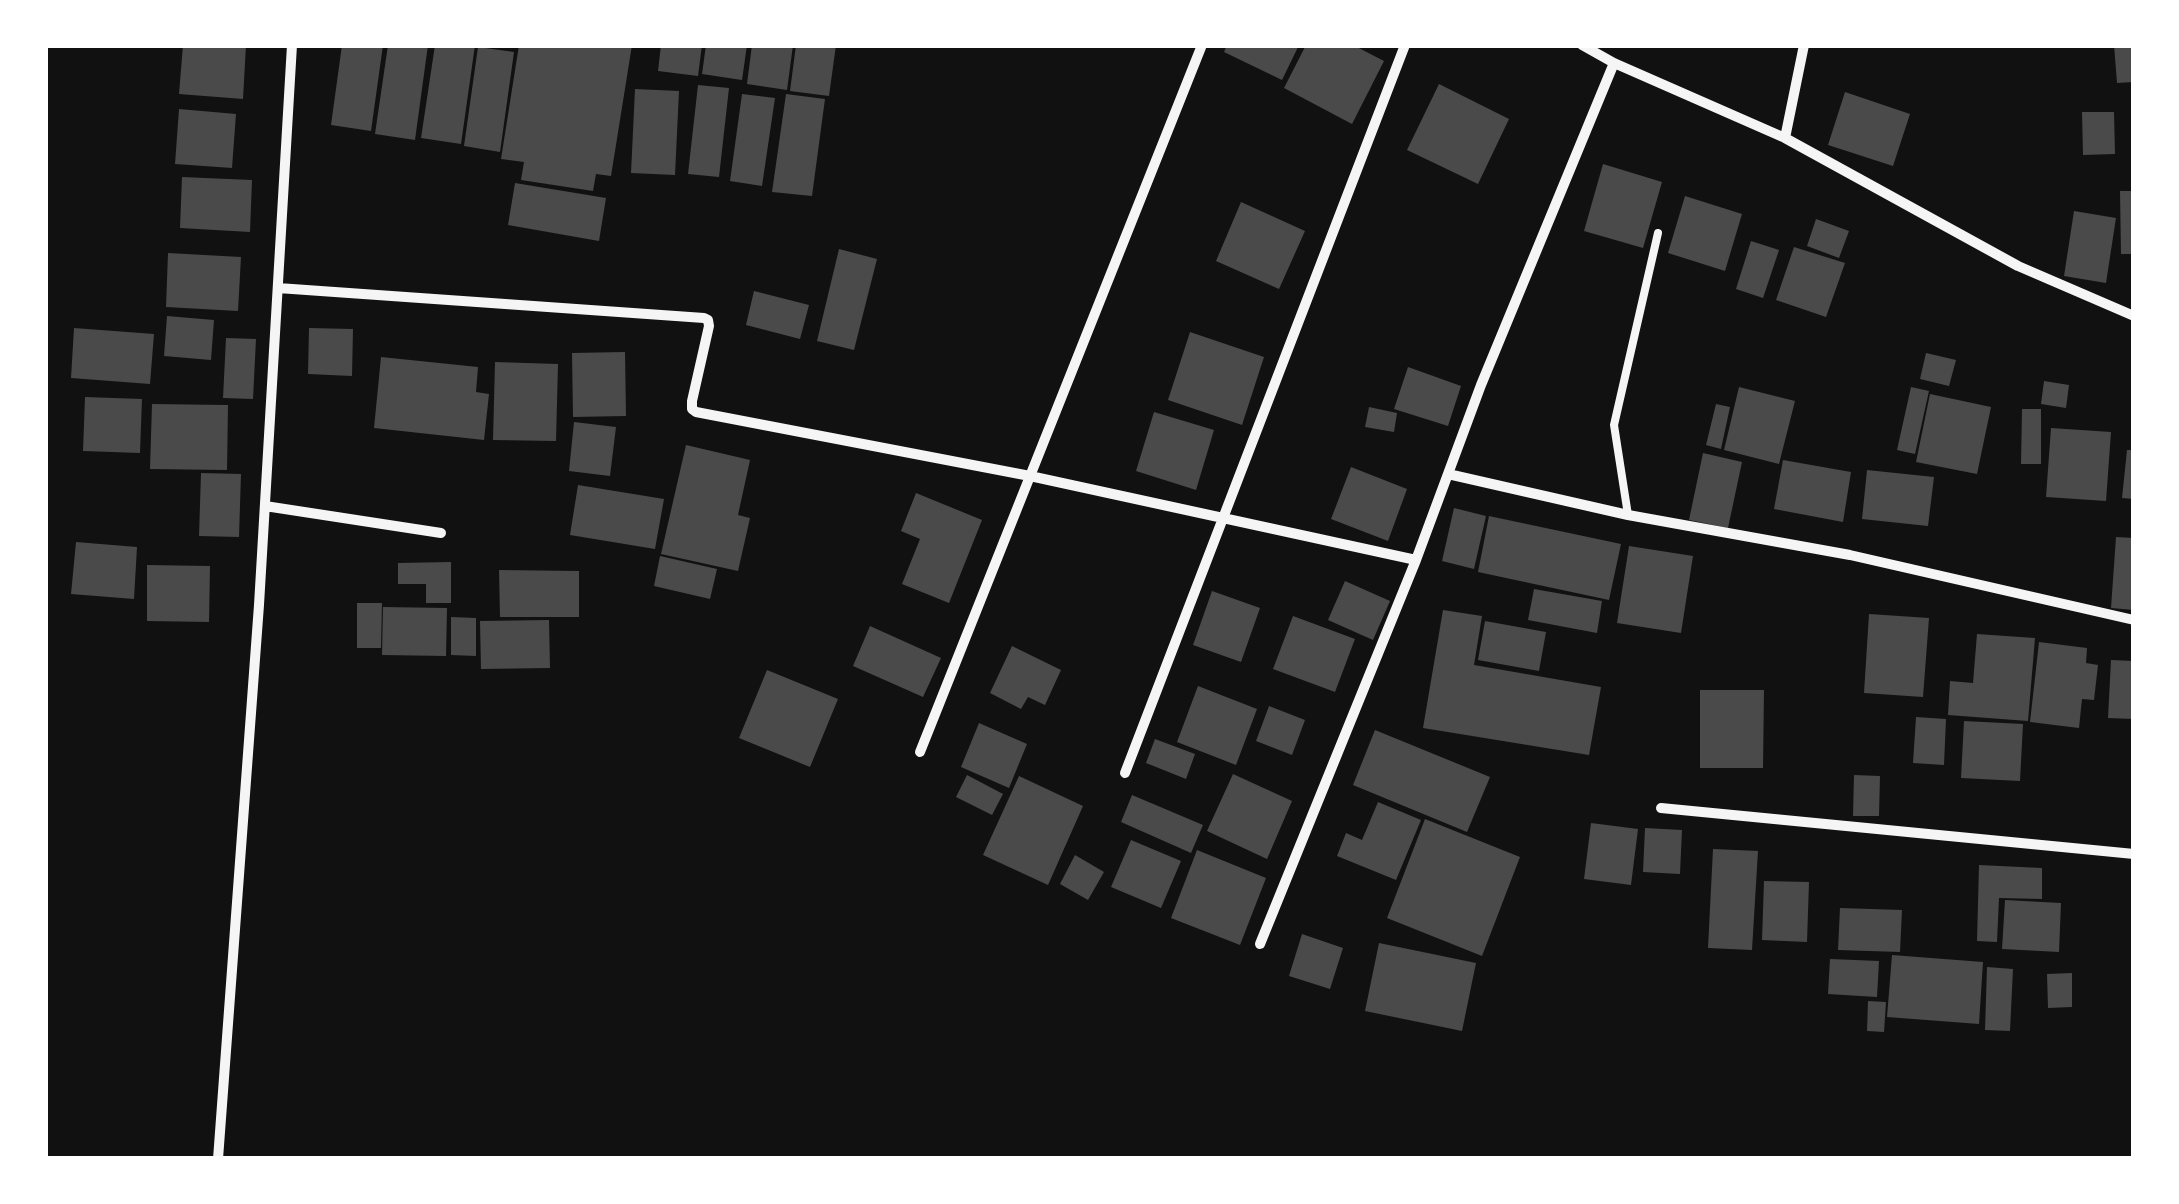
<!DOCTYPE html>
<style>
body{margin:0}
#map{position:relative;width:2179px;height:1204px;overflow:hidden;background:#111;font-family:"IBM Plex Sans",sans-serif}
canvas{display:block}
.frame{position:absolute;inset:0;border:48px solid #fff;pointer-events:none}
</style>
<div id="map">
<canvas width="2179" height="1204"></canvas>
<div class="frame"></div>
</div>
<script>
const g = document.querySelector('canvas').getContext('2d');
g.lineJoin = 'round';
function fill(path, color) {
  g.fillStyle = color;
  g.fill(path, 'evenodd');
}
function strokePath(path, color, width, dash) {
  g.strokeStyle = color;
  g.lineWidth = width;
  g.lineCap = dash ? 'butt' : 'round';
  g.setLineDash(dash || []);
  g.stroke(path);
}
fill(new Path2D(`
 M 183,45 L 246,45 L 243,99 L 179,94 Z
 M 342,45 L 383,45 L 371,131 L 331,125 Z
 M 388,45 L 428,45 L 415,140 L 375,134 Z
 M 435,45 L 475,45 L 461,144 L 421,138 Z
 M 519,45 L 632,45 L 611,176 L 596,174 L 593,191 L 521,180 L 524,162 L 501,159 Z
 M 661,45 L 702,45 L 698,76 L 658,71 Z
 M 706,45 L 747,45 L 742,80 L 702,74 Z
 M 752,45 L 793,45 L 787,90 L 747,84 Z
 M 796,45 L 836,45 L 829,96 L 790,91 Z
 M 1227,45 L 1299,45 L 1282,80 L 1224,52 Z
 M 1306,45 L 1353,45 L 1384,61 L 1352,124 L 1284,88 Z
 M 2114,45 L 2134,45 L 2134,82 L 2117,83 Z
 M 478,47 L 514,52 L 500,152 L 464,146 Z
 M 1439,84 L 1509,119 L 1478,184 L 1407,150 Z
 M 698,85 L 729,88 L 719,177 L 688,174 Z
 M 635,89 L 679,91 L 675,175 L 631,173 Z
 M 1845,92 L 1910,114 L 1893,166 L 1828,145 Z
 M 742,94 L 775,98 L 762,186 L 730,181 Z
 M 786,94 L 825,99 L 812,196 L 772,192 Z
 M 179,109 L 236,114 L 232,168 L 175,164 Z
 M 2082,112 L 2114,112 L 2115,154 L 2083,155 Z
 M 1603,164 L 1662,182 L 1643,248 L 1584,231 Z
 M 182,177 L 252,180 L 250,232 L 180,228 Z
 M 515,183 L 606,198 L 599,241 L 508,225 Z
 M 2120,191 L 2134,191 L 2134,254 L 2121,254 Z
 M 1685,196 L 1742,214 L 1725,271 L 1668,253 Z
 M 1241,202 L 1305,231 L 1279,289 L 1216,261 Z
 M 2074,211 L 2116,218 L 2106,283 L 2064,276 Z
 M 1816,219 L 1849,231 L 1839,258 L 1807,246 Z
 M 1751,241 L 1779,250 L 1763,298 L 1736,289 Z
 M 1794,247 L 1845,263 L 1826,317 L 1776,300 Z
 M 839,249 L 877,259 L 854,350 L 817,341 Z
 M 168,253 L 241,257 L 238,311 L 166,307 Z
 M 754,291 L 809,305 L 800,339 L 746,325 Z
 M 167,316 L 214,320 L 211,360 L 164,356 Z
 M 74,328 L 154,334 L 150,384 L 71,378 Z
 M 309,328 L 353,329 L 352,376 L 308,374 Z
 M 1190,332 L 1264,357 L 1242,425 L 1168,400 Z
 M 226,338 L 256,339 L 253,399 L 223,398 Z
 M 625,352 L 626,416 L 573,417 L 572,353 Z
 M 1926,353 L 1956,360 L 1949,386 L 1920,379 Z
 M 381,357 L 478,367 L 476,392 L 489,394 L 484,440 L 374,428 Z
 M 495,362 L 558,364 L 556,441 L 493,440 Z
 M 1408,367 L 1461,386 L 1448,426 L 1394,409 Z
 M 2044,381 L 2069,385 L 2066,408 L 2041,404 Z
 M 1739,387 L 1795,401 L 1779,464 L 1724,450 Z
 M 1911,387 L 1929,391 L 1915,454 L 1897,450 Z
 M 1930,394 L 1991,407 L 1977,474 L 1916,462 Z
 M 85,397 L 142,399 L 140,453 L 83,451 Z
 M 152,404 L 228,405 L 227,470 L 150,469 Z
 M 1716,404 L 1730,407 L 1721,449 L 1706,445 Z
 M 1369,407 L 1397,413 L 1394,432 L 1365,427 Z
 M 2022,409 L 2041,409 L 2041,464 L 2021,464 Z
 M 1154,412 L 1214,430 L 1196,490 L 1136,471 Z
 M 574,422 L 616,427 L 610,476 L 569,471 Z
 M 2051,428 L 2111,432 L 2106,501 L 2046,497 Z
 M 686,445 L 750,460 L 738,515 L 750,518 L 738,571 L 661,554 Z
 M 2127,450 L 2134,450 L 2134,499 L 2122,498 Z
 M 1703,453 L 1742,462 L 1728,528 L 1689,520 Z
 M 1783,460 L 1851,472 L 1843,522 L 1774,509 Z
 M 1351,467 L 1407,489 L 1388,541 L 1331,519 Z
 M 1867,470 L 1934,477 L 1928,526 L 1862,519 Z
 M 201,473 L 241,474 L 239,537 L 199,536 Z
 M 578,485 L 664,499 L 655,549 L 570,535 Z
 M 916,493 L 982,520 L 949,603 L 902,584 L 920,539 L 901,531 Z
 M 1454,508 L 1486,516 L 1474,569 L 1442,561 Z
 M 1489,516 L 1621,544 L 1609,600 L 1478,572 Z
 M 2116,537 L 2134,538 L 2134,610 L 2111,608 Z
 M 76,542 L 137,547 L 134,599 L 71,594 Z
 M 1629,546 L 1693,556 L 1681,633 L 1617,623 Z
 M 660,556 L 717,569 L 710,599 L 654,586 Z
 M 451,562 L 451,603 L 426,603 L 426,584 L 398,584 L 398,563 Z
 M 147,565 L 210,566 L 209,622 L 147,621 Z
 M 499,570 L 579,571 L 579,617 L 500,617 Z
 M 1345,581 L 1390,601 L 1373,640 L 1328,620 Z
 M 1534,589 L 1602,601 L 1597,633 L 1528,620 Z
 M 1212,591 L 1260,608 L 1241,662 L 1193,645 Z
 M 357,603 L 382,603 L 381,648 L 357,648 Z
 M 383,607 L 447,608 L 446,656 L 382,655 Z
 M 1443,610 L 1482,616 L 1474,665 L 1601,687 L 1589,755 L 1423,728 Z
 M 1869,614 L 1929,618 L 1923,697 L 1864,693 Z
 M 1293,616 L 1355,639 L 1335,692 L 1273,669 Z
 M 451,617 L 476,618 L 476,656 L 451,655 Z
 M 549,620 L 550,668 L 481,669 L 480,621 Z
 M 1485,621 L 1546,632 L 1539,671 L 1478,660 Z
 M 870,626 L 941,658 L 923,697 L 853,666 Z
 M 1977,634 L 2035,638 L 2028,721 L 1948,715 L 1950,681 L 1973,683 Z
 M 2039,642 L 2087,648 L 2086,663 L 2098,665 L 2094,700 L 2082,699 L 2079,728 L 2030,722 Z
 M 1012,646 L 1061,670 L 1045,705 L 1028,697 L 1021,709 L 990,693 Z
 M 2111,660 L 2134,661 L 2134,719 L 2108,718 Z
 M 767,670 L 838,699 L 810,767 L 739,738 Z
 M 1198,686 L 1257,709 L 1236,765 L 1177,742 Z
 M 1700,690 L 1764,690 L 1763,768 L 1700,768 Z
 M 1269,706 L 1305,720 L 1292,755 L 1256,741 Z
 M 1916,717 L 1946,719 L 1944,765 L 1913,763 Z
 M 1964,721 L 2023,724 L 2020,781 L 1961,778 Z
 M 979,723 L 1027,744 L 1009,788 L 961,767 Z
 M 1375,730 L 1490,777 L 1467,832 L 1353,785 Z
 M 1155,739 L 1195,754 L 1186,779 L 1146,763 Z
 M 1233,774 L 1292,801 L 1267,859 L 1207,831 Z
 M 967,775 L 1003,794 L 992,815 L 956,797 Z
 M 1854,775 L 1880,776 L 1879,816 L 1853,816 Z
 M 1019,776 L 1083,806 L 1048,885 L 983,855 Z
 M 1132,795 L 1203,825 L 1191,853 L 1121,822 Z
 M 1378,802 L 1421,820 L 1396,880 L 1337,856 L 1346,833 L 1362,840 Z
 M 1425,819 L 1520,857 L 1482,956 L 1387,918 Z
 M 1591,823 L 1638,829 L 1631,885 L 1584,879 Z
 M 1645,828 L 1682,830 L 1680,874 L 1643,872 Z
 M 1131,840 L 1181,861 L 1161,908 L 1111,887 Z
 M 1713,849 L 1758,851 L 1752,950 L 1708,948 Z
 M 1197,850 L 1266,878 L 1240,945 L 1171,918 Z
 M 1075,855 L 1104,872 L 1088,900 L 1060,884 Z
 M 1979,865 L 2042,868 L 2042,899 L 1999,898 L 1997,942 L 1977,941 Z
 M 1764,881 L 1809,882 L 1807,942 L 1762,940 Z
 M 2005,900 L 2061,903 L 2059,952 L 2002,949 Z
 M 1840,908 L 1902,910 L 1900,952 L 1838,950 Z
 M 1302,934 L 1343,948 L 1330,989 L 1289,976 Z
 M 1379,943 L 1476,963 L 1462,1031 L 1365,1011 Z
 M 1892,955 L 1983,962 L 1979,1024 L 1887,1017 Z
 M 1830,959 L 1879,961 L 1877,997 L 1828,994 Z
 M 1987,967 L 2013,969 L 2010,1031 L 1985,1030 Z
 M 2072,973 L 2072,1007 L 2048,1008 L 2047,974 Z
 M 1868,1001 L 1886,1002 L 1884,1032 L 1867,1031 Z`), '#4a4a4a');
strokePath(new Path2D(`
 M 1628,515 L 1614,425 L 1658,233`), '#f5f5f5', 8);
strokePath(new Path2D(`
 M 1582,45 L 1614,63 L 1785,138 L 2018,266 L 2134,316
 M 1785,138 L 1804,45
 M 278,288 L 704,318 L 708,320 L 709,326 L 692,401 L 692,409 L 696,412 L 1030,476 L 1416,560
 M 1448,474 L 1628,515 L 1850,555 L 2134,620
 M 265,506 L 441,533
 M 920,752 L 1202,45
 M 1125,773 L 1405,45
 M 1661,808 L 2134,854
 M 1260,944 L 1416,560 L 1481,385 L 1614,63
 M 218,1159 L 259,605 L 292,45`), '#f5f5f5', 10);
</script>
